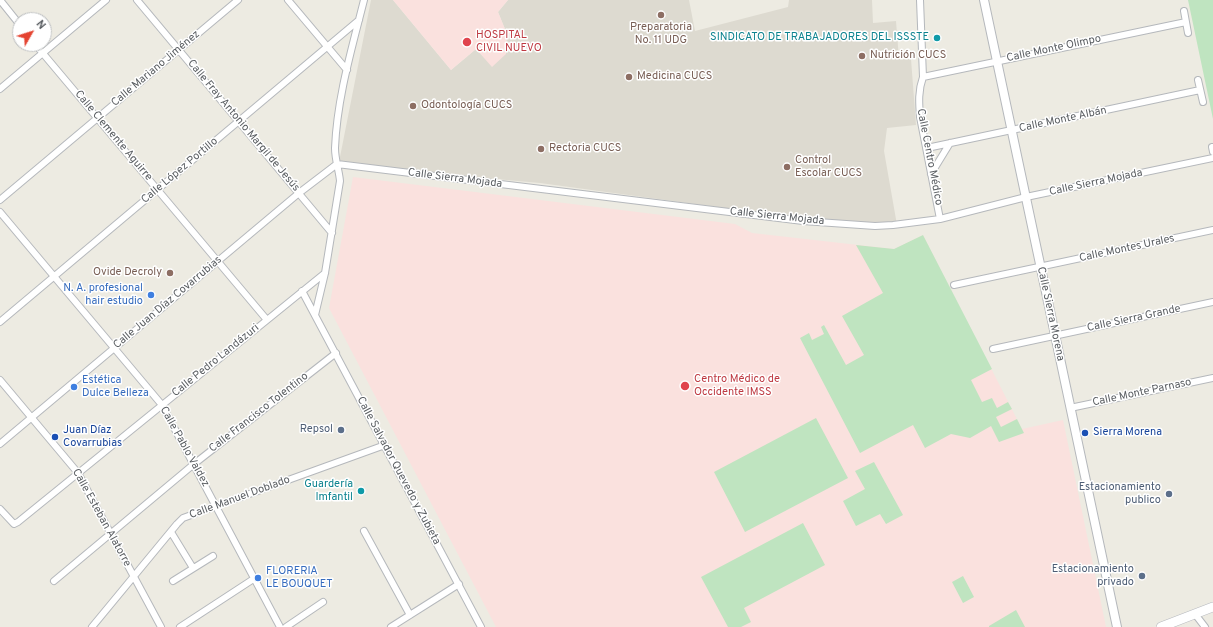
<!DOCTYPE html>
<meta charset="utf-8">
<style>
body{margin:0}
#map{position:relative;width:1213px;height:627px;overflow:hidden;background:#edebe2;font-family:Overpass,sans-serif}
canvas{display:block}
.north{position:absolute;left:12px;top:12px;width:40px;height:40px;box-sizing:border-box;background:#fff;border:1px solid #bdbfc0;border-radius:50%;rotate:51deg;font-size:11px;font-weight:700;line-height:16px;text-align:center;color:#5a5e62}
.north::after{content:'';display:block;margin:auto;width:14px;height:18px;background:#e44330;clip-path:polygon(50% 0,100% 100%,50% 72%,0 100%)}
</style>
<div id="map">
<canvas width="1213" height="627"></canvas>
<div class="north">N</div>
</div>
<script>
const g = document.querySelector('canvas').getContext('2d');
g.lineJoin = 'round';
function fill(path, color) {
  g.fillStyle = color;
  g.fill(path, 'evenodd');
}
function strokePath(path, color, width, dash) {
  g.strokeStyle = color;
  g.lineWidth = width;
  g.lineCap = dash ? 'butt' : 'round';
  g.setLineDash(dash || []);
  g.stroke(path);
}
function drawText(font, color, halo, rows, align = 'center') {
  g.font = font + ' Overpass,sans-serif';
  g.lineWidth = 3;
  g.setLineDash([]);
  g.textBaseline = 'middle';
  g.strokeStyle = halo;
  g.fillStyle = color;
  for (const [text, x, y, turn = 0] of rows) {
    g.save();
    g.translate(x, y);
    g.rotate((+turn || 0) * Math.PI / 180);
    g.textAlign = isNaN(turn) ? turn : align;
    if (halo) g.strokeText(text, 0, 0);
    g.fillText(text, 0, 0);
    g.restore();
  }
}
fill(new Path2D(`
 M 371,0 L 393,0 L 451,70 L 476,49 L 507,34 L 498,12 L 508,0 L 689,0 L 695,31 L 788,7 L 789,0 L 872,0 L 873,23 L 896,21 L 899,59 L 911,59 L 916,125 L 887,128 L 884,151 L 897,225 L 879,229 L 540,183 L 429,173 L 339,162 Z`), '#dddad0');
fill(new Path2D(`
 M 393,0 L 508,0 L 498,12 L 507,34 L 506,54 L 492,67 L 476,49 L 451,70 Z
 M 353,177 L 735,224 L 752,233 L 894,249 L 923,235 L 1022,429 L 1063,420 L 1106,627 L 496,627 L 329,308 Z`), '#fae1de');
fill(new Path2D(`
 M 1188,0 L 1213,0 L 1213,119 Z
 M 923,235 L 992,369 L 971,380 L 982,402 L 992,398 L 997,408 L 1008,402 L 1012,409 L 996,417 L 1001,427 L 1017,419 L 1024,433 L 999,442 L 991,426 L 970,438 L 951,434 L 925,448 L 913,425 L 860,453 L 800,338 L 809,333 L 812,340 L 824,334 L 821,327 L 824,325 L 846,365 L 864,355 L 842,316 L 883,293 L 856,245 L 894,249 Z
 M 816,418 L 848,478 L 745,532 L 714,472 Z
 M 874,462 L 903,515 L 886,524 L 880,514 L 856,526 L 843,501 L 865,489 L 855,471 Z
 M 803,523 L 825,565 L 744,608 L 751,622 L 741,627 L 728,627 L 701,577 Z
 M 963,576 L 974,597 L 963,603 L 952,582 Z
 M 1016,610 L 1025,627 L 989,627 L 989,626 Z`), '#bfe4c0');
const minor = new Path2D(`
 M 0,0 L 20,25
 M 137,0 L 332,233
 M 288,0 L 347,70
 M 920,0 L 923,77 C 918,91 919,103 920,117 L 940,219
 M 1184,11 L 1188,33
 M 35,44 L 267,320
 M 923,77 L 1186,22
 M 1198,80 L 1203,102
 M 0,89 L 106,0
 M 1212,147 L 1213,152
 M 927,148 L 1200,90
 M 931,174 L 950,143
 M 0,200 L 238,0
 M 0,212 L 162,405 L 280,627
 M 954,285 L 1213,230
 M 302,291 L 481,627
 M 315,315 L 325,273 L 340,181 C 339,170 335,160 335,148 C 337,98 352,48 364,0
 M 0,322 L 359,20
 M 993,349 L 1213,302
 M 0,380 L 78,473 L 161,627
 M 1070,408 L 1213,378
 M 0,444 L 299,193 L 337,164 L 803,221 L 875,226 L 893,225 L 940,219 L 1026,197 L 1213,158
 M 0,509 L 14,524 L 18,522 L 325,273
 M 364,531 L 410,615
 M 171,532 L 193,568
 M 54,581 L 194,464 L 336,353
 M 173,581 L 213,556
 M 1195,614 L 1205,627
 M 92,627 L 177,524 L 183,518 L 385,445
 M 180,627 L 255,578
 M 286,627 L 323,602
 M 391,627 L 459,584`);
const tertiary = new Path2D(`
 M 984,0 L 1117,627`);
const secondary = new Path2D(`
 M 1161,627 L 1213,607`);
strokePath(minor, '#b5b8bc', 8);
strokePath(tertiary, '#b5b8bc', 10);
strokePath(secondary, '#b6b9be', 10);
strokePath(minor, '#fff', 6);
strokePath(tertiary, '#fff', 8);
strokePath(secondary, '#fff', 9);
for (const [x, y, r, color] of [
 [661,15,4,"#8d6e63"],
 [937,38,4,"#0f9aa8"],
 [467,42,5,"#e0444e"],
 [862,56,4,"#8d6e63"],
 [629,77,4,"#8d6e63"],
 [413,106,4,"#8d6e63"],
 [541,149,4,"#8d6e63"],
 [787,167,4,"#8d6e63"],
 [170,273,4,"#8d6e63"],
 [151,295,4,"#3f7fe0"],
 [685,386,5,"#e0444e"],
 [74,387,4,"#3f7fe0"],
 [341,430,4,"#5c6f8a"],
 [1085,433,4,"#1a4fb4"],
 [55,437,4,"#1a4fb4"],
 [361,491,4,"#0f9aa8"],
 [1169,494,4,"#5c6f8a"],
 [1142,576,4,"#5c6f8a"],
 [258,578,4,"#3f7fe0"]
]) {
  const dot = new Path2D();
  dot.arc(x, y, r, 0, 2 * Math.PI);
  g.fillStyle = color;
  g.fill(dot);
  strokePath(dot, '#fff', 1.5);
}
drawText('11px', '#785e54', '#fff', [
 ["Preparatoria",661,28,"center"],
 ["No. 11 UDG",661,41,"center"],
 ["Nutrición CUCS",870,56],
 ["Medicina CUCS",637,77],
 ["Odontología CUCS",421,106],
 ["Rectoria CUCS",549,149],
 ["Control",795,161],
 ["Escolar CUCS",795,174],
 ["Ovide Decroly",162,273,"right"]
], 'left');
drawText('11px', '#be3a42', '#fff', [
 ["HOSPITAL",476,36],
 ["CIVIL NUEVO",476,49],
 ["Centro Médico de",694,380],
 ["Occidente IMSS",694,393]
], 'left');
drawText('11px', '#0d838f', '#fff', [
 ["SINDICATO DE TRABAJADORES DEL ISSSTE",929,38],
 ["Guardería",353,485],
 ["Imfantil",353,498]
], 'right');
drawText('11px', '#5a5e62', '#fff', [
 ["Calle Monte Olimpo",1054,49,-12],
 ["Calle Mariano Jiménez",156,69,-40],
 ["Calle Monte Albán",1063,120,-12],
 ["Calle Fray Antonio Margil de Jesús",243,126,50],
 ["Calle Clemente Aguirre",113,136,50],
 ["Calle Centro Médico",929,157,79],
 ["Calle López Portillo",180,171,-40],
 ["Calle Sierra Mojada",455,179,7],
 ["Calle Sierra Mojada",1096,183,-12],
 ["Calle Sierra Mojada",777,217,6],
 ["Calle Montes Urales",1127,249,-12],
 ["Calle Juan Díaz Covarrubias",168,303,-40],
 ["Calle Sierra Morena",1050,314,78],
 ["Calle Sierra Grande",1134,319,-12],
 ["Calle Pedro Landázuri",216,361,-39],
 ["Calle Monte Parnaso",1142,393,-12],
 ["Calle Francisco Tolentino",259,413,-38],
 ["Calle Pablo Valdez",184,447,61],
 ["Calle Salvador Quevedo y Zubieta",398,471,62],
 ["Calle Manuel Doblado",240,498,-20],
 ["Calle Esteban Alatorre",101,518,61]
]);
drawText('11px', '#366cbe', '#fff', [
 ["N. A. profesional",143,289,"right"],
 ["hair estudio",143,302,"right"],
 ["Estética",82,381],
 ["Dulce Belleza",82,394],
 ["FLORERIA",266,572],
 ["LE BOUQUET",266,585]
], 'left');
drawText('11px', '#4e5e75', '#fff', [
 ["Repsol",333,430],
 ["Estacionamiento",1161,488],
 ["publico",1161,501],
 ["Estacionamiento",1134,570],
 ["privado",1134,583]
], 'right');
drawText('11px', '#164399', '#fff', [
 ["Juan Díaz",63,431],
 ["Covarrubias",63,444],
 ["Sierra Morena",1093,433]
], 'left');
</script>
